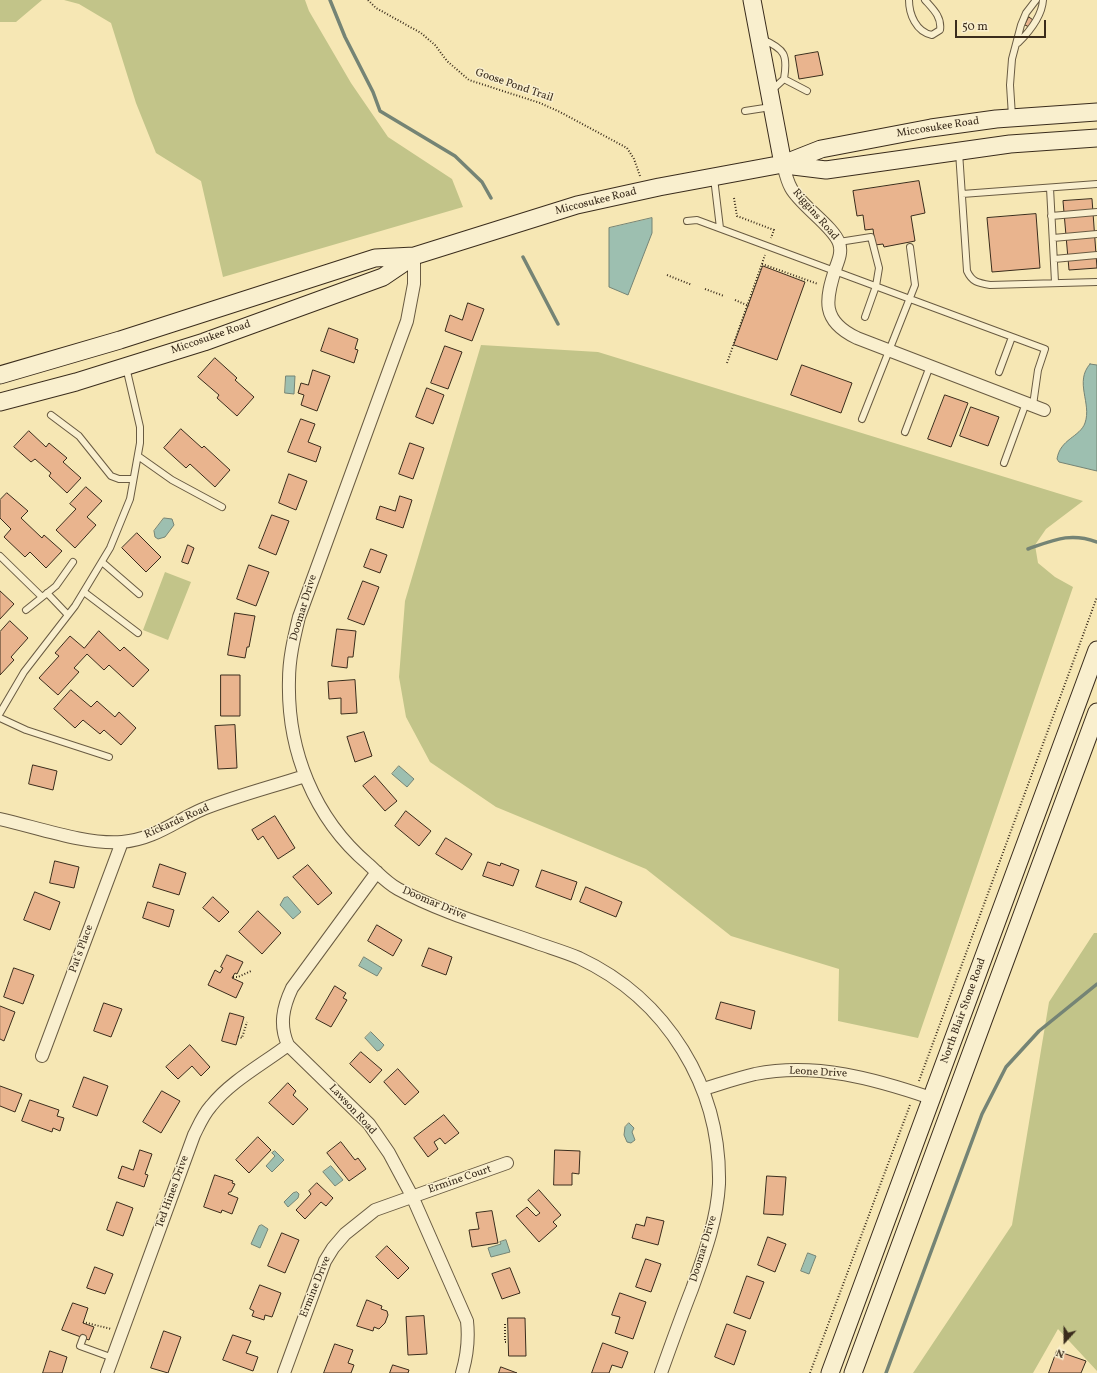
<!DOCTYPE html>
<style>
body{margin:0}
#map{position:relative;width:1097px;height:1373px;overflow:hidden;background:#f6e7b4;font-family:Vollkorn,serif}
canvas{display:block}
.north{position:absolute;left:1045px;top:1321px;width:40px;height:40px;-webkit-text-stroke:3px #f9efce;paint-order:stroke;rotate:201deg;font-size:11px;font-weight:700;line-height:16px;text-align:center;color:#3a2c1c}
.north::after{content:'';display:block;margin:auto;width:14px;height:18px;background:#3a2c1c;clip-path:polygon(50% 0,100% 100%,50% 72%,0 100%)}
.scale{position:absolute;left:955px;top:20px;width:91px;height:18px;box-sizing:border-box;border:2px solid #3a2c1c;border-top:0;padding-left:5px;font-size:12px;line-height:14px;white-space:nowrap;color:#3a2c1c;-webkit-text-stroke:3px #f9efce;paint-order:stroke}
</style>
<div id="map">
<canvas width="1097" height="1373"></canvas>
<div class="north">N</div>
<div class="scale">50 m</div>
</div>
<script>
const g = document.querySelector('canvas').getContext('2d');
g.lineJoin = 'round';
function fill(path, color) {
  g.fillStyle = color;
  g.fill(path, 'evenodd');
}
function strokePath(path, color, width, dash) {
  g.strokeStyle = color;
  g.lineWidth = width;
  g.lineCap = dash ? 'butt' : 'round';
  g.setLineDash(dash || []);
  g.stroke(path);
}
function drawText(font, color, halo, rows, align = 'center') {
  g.font = font + ' Vollkorn,serif';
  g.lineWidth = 3;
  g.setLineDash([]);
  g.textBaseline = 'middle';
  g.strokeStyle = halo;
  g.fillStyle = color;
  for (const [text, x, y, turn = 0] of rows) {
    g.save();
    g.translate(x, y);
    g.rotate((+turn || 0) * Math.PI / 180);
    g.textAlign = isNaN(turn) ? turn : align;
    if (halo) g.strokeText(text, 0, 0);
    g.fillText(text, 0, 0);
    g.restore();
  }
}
fill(new Path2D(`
 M 0,0 L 42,0 L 16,22 L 0,22 Z
 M 64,0 L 305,0 L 309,11 L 351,83 L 388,137 L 452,179 L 463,207 L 223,277 L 201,181 L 156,153 L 136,103 L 111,23 L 79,4 Z
 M 481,345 L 598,352 L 1083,501 L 1046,529 L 1035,545 L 1038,563 L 1055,577 L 1073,587 L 918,1038 L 838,1021 L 839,969 L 731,936 L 646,869 L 496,807 L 430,762 L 406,717 L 399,677 L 405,601 Z
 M 165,572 L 191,582 L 168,640 L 143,630 Z
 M 1094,933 L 1097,933 L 1097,1371 L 1058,1329 L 1033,1373 L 913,1373 L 1012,1225 L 1049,1002 Z`), '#c2c489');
const water = new Path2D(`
 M 652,218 L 652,233 L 628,295 L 609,287 L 609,228 Z
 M 1090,364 L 1097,365 L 1097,471 L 1059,462 L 1057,459 C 1060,439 1080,437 1085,423 C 1092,403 1074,382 1090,364 Z
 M 286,376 L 295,376 L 294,394 L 285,393 Z
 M 164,518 L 172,519 L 174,525 L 165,537 L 158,539 L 155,537 L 154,531 Z
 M 399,766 L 414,779 L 407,787 L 392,774 Z
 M 288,897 L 301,912 L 293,919 L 280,905 L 284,898 Z
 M 364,957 L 382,968 L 377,976 L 359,966 Z
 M 371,1032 L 384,1045 L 380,1050 L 377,1051 L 365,1038 Z
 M 629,1123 L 634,1128 L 632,1132 L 635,1140 L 631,1143 L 627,1142 L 624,1135 L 625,1127 Z
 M 275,1151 L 284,1160 L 272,1172 L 266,1166 L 275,1156 L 272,1153 Z
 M 331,1166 L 343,1180 L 335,1186 L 323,1172 Z
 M 297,1192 L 299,1194 L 298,1198 L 288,1207 L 284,1202 L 293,1193 Z
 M 262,1225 L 268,1229 L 260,1248 L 251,1244 L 259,1226 Z
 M 506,1240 L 510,1252 L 491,1257 L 488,1248 L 501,1244 L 500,1242 Z
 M 808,1253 L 816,1256 L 809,1274 L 801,1271 Z`);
fill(water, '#9dbfb0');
strokePath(water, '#758475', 1);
strokePath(new Path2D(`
 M 330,0 L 345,37 L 373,92 L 380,111 L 455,156 L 482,182 L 491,198
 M 523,257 L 558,324
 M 1028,549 C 1054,540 1070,532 1097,542
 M 886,1373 L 982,1114 L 1006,1067 L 1039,1031 L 1097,984`), '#758475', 3.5);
const building = new Path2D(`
 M 1029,17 L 1033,20 L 1029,27 L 1025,25 Z
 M 818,52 L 823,75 L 799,79 L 795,56 Z
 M 919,181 L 925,213 L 911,216 L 915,241 L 884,247 L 883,244 L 875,245 L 873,229 L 865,230 L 863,215 L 857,216 L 853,191 Z
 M 1092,199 L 1097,268 L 1069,270 L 1063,201 Z
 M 1036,214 L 1040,268 L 992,272 L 987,218 Z
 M 763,266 L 805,282 L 777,360 L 734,345 Z
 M 468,303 L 484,309 L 472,341 L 445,331 L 450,315 L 462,320 Z
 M 329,328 L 358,339 L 355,349 L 358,350 L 354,363 L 321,351 Z
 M 445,346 L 462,352 L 448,389 L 431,383 Z
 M 215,358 L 237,378 L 235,380 L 254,397 L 237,416 L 217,398 L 219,395 L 198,377 Z
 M 802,365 L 852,383 L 841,413 L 791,395 Z
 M 313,370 L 330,376 L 317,411 L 301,405 L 304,395 L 298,393 L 301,383 L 308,385 Z
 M 427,388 L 444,395 L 433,424 L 416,417 Z
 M 945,395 L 968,403 L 951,447 L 928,439 Z
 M 971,407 L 999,417 L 988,446 L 960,436 Z
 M 301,419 L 315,424 L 308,442 L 321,447 L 316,462 L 288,452 Z
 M 181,429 L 202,448 L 204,446 L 230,470 L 215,487 L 190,464 L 186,468 L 164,448 Z
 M 29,431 L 46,447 L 49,443 L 67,458 L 63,462 L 81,478 L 67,493 L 49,476 L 51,473 L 35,459 L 31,462 L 14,447 Z
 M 410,443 L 424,448 L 413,479 L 399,474 Z
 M 289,474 L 307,481 L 296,510 L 279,503 Z
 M 86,487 L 102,501 L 87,517 L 96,525 L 75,548 L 56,530 L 76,509 L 70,504 Z
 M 7,493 L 28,511 L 21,518 L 42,538 L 44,535 L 62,551 L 46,568 L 30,552 L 25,557 L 4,537 L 11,529 L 0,518 L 0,500 Z
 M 400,496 L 412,500 L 403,528 L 376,519 L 380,506 L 395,511 Z
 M 272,515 L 289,521 L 276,555 L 259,548 Z
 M 137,533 L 161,557 L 146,572 L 122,548 Z
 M 188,545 L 194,548 L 188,564 L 182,562 Z
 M 371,549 L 387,555 L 380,573 L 364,567 Z
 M 249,565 L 269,572 L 256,606 L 237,599 Z
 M 363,581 L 379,587 L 364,625 L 348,619 Z
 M 0,591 L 14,604 L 0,619 Z
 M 235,613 L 255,616 L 249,647 L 247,647 L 245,658 L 228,655 Z
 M 10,621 L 28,638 L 11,657 L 14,660 L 0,675 L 0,632 Z
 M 337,629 L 356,631 L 353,657 L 348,657 L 347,668 L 332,666 Z
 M 99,631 L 120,651 L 124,647 L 149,670 L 133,687 L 109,665 L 104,670 L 87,654 L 74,668 L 79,672 L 58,695 L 39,678 L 59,656 L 55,653 L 70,636 L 84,648 Z
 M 221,675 L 240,675 L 240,716 L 221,716 Z
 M 355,680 L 357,713 L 341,714 L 341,698 L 329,699 L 328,682 Z
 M 71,690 L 91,707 L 97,701 L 115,717 L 119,712 L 136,728 L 121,745 L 104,730 L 100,734 L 83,720 L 75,728 L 54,709 Z
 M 235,725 L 237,768 L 218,769 L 215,726 Z
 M 364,732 L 372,756 L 355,762 L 347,737 Z
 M 33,765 L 57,771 L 53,790 L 29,784 Z
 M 375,776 L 397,801 L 385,811 L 363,786 Z
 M 406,811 L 431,831 L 419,846 L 395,826 Z
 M 275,816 L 295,848 L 278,859 L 263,836 L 258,840 L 252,830 Z
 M 446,838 L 472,854 L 462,870 L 436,854 Z
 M 55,861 L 79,867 L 74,888 L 50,883 Z
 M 488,862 L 500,866 L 501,863 L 519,870 L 513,886 L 483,876 Z
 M 160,864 L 186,873 L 179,895 L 153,887 Z
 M 308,865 L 332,893 L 318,905 L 293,877 Z
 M 542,870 L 577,882 L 571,900 L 536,887 Z
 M 586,887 L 622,902 L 616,917 L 580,902 Z
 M 35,892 L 60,902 L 50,930 L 24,920 Z
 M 213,897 L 229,912 L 219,922 L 203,908 Z
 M 148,902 L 174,910 L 169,927 L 143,918 Z
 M 258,911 L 281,933 L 262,954 L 239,932 Z
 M 377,925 L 402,940 L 393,956 L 368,941 Z
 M 429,948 L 452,957 L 446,975 L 422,966 Z
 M 227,955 L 243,962 L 237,974 L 235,973 L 232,978 L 243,983 L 236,998 L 208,985 L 215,970 L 220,973 L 223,968 L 221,967 Z
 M 14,968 L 34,975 L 23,1004 L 4,997 Z
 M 335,986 L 346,993 L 343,998 L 347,1000 L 331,1027 L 316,1019 Z
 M 721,1002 L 755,1011 L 751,1029 L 716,1019 Z
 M 104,1003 L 122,1009 L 111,1037 L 94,1031 Z
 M 0,1006 L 15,1012 L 4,1041 L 0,1039 Z
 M 230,1013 L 244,1017 L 236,1045 L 222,1041 Z
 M 190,1045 L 210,1067 L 201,1076 L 192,1066 L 178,1079 L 166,1067 Z
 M 361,1052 L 382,1070 L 370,1083 L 350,1064 Z
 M 398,1069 L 419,1092 L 405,1105 L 384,1082 Z
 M 84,1077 L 108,1086 L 97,1116 L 73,1107 Z
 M 288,1083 L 296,1091 L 293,1095 L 308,1109 L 293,1125 L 269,1103 Z
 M 0,1086 L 22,1094 L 15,1112 L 0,1106 Z
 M 162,1091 L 180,1101 L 161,1133 L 143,1122 Z
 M 30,1100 L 59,1110 L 57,1116 L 64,1118 L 60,1131 L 53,1128 L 52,1132 L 22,1121 Z
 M 444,1115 L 459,1133 L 445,1144 L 440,1138 L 434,1142 L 438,1149 L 428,1157 L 414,1138 Z
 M 258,1137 L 271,1150 L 249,1173 L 236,1160 Z
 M 341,1142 L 355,1160 L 358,1158 L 366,1169 L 349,1181 L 327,1153 Z
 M 140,1150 L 152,1154 L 145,1174 L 148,1175 L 144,1187 L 118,1178 L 122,1166 L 133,1170 Z
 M 555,1150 L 580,1151 L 579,1174 L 572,1173 L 572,1185 L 554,1185 Z
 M 215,1175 L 233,1181 L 232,1183 L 235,1184 L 231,1192 L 229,1192 L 228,1194 L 238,1198 L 232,1214 L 222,1210 L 221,1213 L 204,1207 Z
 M 767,1176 L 786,1177 L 783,1215 L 764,1214 Z
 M 317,1183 L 333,1198 L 326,1206 L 321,1202 L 305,1219 L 296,1210 L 311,1194 L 309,1191 Z
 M 539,1190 L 561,1215 L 553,1222 L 557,1226 L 539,1242 L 516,1216 L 527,1207 L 536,1216 L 540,1213 L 528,1200 Z
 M 117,1202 L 133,1208 L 123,1236 L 107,1230 Z
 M 492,1211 L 498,1243 L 472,1247 L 469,1230 L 479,1229 L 476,1213 Z
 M 647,1217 L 664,1221 L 658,1245 L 632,1238 L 636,1224 L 644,1226 Z
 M 282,1233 L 299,1240 L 285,1273 L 268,1266 Z
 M 768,1237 L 786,1244 L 775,1272 L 758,1265 Z
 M 387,1246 L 409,1268 L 398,1279 L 376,1257 Z
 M 646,1259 L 661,1264 L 651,1292 L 636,1287 Z
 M 95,1267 L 113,1274 L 105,1294 L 87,1288 Z
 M 510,1268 L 520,1293 L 502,1299 L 492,1274 Z
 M 747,1276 L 764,1282 L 750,1319 L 734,1313 Z
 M 260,1285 L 281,1293 L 272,1317 L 265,1315 L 264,1320 L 252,1316 L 254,1311 L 250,1309 Z
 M 620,1293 L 646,1302 L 633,1339 L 615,1333 L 620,1317 L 612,1315 Z
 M 367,1300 L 382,1306 L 381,1309 L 387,1311 L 388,1315 L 385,1323 L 379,1329 L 374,1327 L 373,1331 L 357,1326 Z
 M 73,1303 L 88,1308 L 83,1323 L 94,1327 L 89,1340 L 62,1330 Z
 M 424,1316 L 427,1354 L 408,1355 L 406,1317 Z
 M 508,1318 L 525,1318 L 526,1356 L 509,1356 Z
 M 727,1324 L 746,1331 L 734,1365 L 715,1357 Z
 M 164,1331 L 181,1337 L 168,1373 L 151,1368 Z
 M 233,1335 L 251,1341 L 246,1353 L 258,1357 L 253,1371 L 223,1360 Z
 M 603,1343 L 628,1352 L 622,1368 L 612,1365 L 609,1373 L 592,1373 Z
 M 335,1344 L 353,1350 L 348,1363 L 354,1365 L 351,1373 L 324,1373 Z
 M 50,1351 L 67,1357 L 62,1373 L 43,1373 Z
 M 1057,1351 L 1086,1361 L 1081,1373 L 1049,1373 Z
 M 393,1365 L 409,1370 L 408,1373 L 390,1373 Z
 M 501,1367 L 517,1373 L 499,1373 Z`);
fill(building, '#e9b48e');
strokePath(building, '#3a2c1c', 1);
const lane = new Path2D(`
 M 909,0 C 909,14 916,32 932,35 L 940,30 C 942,17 933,9 925,0
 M 762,39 C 785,49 788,55 784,79 L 772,90
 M 1018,43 C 1029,32 1042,17 1043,0
 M 784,79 L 807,91
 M 745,111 L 771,107
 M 1012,116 L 1010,85 L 1012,59 L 1021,25 L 1026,13 L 1036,0
 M 959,152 L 967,271 C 972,282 978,283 990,285 L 1097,282
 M 714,178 L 720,228
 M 1050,188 L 1055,282
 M 962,194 L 1097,184
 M 1051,216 L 1097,212
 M 687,221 L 697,220 L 1045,349 L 1038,370 L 1033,405
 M 1053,238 L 1097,234
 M 839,242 L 871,237 L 879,268 L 876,286 L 865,317
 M 1054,259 L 1097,255
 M 999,372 L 1012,337
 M 51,415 L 79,436 L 111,476 L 119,479 L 133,479
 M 862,419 L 915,285 L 910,247
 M 905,432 L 930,366
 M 138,456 L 172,480 L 222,507
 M 1004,463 L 1026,403
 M 0,556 L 42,597
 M 102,562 L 139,594
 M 84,592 L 138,633
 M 47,593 L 68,615
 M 26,610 L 56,586 L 73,562
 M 0,713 L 24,672 L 75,606 L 110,548 L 130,499 L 140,443 L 140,427 L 126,367
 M 0,718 L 26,730 L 109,757
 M 83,1338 L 80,1346 L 113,1358`);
const street = new Path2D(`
 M 783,164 C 785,172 787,181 791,188 C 800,205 834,227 839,243 C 842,251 839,259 836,267 C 825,300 821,321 857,338 L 1044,410
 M 414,256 L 414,284 L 407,321 L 299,617 C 294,638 289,658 289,680 C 287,750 314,818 368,864 C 378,873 387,883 398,889 C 442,913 490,926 537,943 C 551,948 565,952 579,958 C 667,999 721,1087 719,1184 C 717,1221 704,1255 692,1289 C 681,1317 671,1345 661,1373
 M 0,819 C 36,827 86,845 122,842 C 155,839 175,821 203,809 C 236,796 271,787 305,776
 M 377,872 L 292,988 C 283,1007 279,1025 288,1045 L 369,1124 L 389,1153 L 412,1196 L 467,1321 C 469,1339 467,1356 462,1373
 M 42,1056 L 122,842
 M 703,1089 C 720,1084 738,1078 755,1074 C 816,1062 875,1079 931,1098
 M 107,1373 L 194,1135 C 199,1125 203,1115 211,1106 C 231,1081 263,1064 288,1045
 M 284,1373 L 325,1261 L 333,1248 L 345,1234 L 375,1210 L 507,1163`);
const secondary = new Path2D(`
 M 752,0 L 783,164
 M 785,165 L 826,170 L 1010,144 L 1097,138
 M 0,375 L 120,340 L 375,258 L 414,256 L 577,205 L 659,187 L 783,164 L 821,149 L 931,128 L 996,119 L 1097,112
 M 0,402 L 76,382 L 204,342 L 383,277 L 414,256
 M 830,1373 L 1097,650
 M 853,1373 L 1097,712`);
strokePath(lane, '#695b42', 8);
strokePath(street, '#695b42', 14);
strokePath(secondary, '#3a2c1c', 19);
strokePath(new Path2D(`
 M 368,0 L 376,8 L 421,33 L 435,45 L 447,61 L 469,80 L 540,103 L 560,112 L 627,148 L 634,159 L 640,176
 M 734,198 L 737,216 L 774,230 L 771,238
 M 762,264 L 818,284
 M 667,275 L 692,285
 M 705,289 L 724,296
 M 735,300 L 749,306
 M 727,363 L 765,255
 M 233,977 L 238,977 L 251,971
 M 238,1036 L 242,1038 L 247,1022
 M 919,1081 L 1097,597
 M 83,1322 L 111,1329
 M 505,1324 L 505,1342 L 508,1342
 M 810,1373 L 910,1105`), '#3a2c1c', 2, [1, 2]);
strokePath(lane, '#f9efce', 6);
strokePath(street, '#f9efce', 12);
strokePath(secondary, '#f9efce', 17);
drawText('11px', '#3a2c1c', '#f9efce', [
 ["Goose Pond Trail",514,86,19],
 ["Miccosukee Road",938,128,-9],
 ["Miccosukee Road",596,202,-14],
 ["Riggins Road",815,215,49],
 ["Miccosukee Road",211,338,-19],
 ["Doomar Drive",304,608,-73],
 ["Rickards Road",177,822,-24],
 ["Doomar Drive",434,904,23],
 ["Pat's Place",82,949,-70],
 ["North Blair Stone Road",964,1011,-70],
 ["Leone Drive",818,1073,3],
 ["Lawson Road",352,1110,47],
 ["Ermine Court",460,1180,-19],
 ["Ted Hines Drive",173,1192,-70],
 ["Doomar Drive",704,1249,-73],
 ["Ermine Drive",316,1287,-68]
]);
</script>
